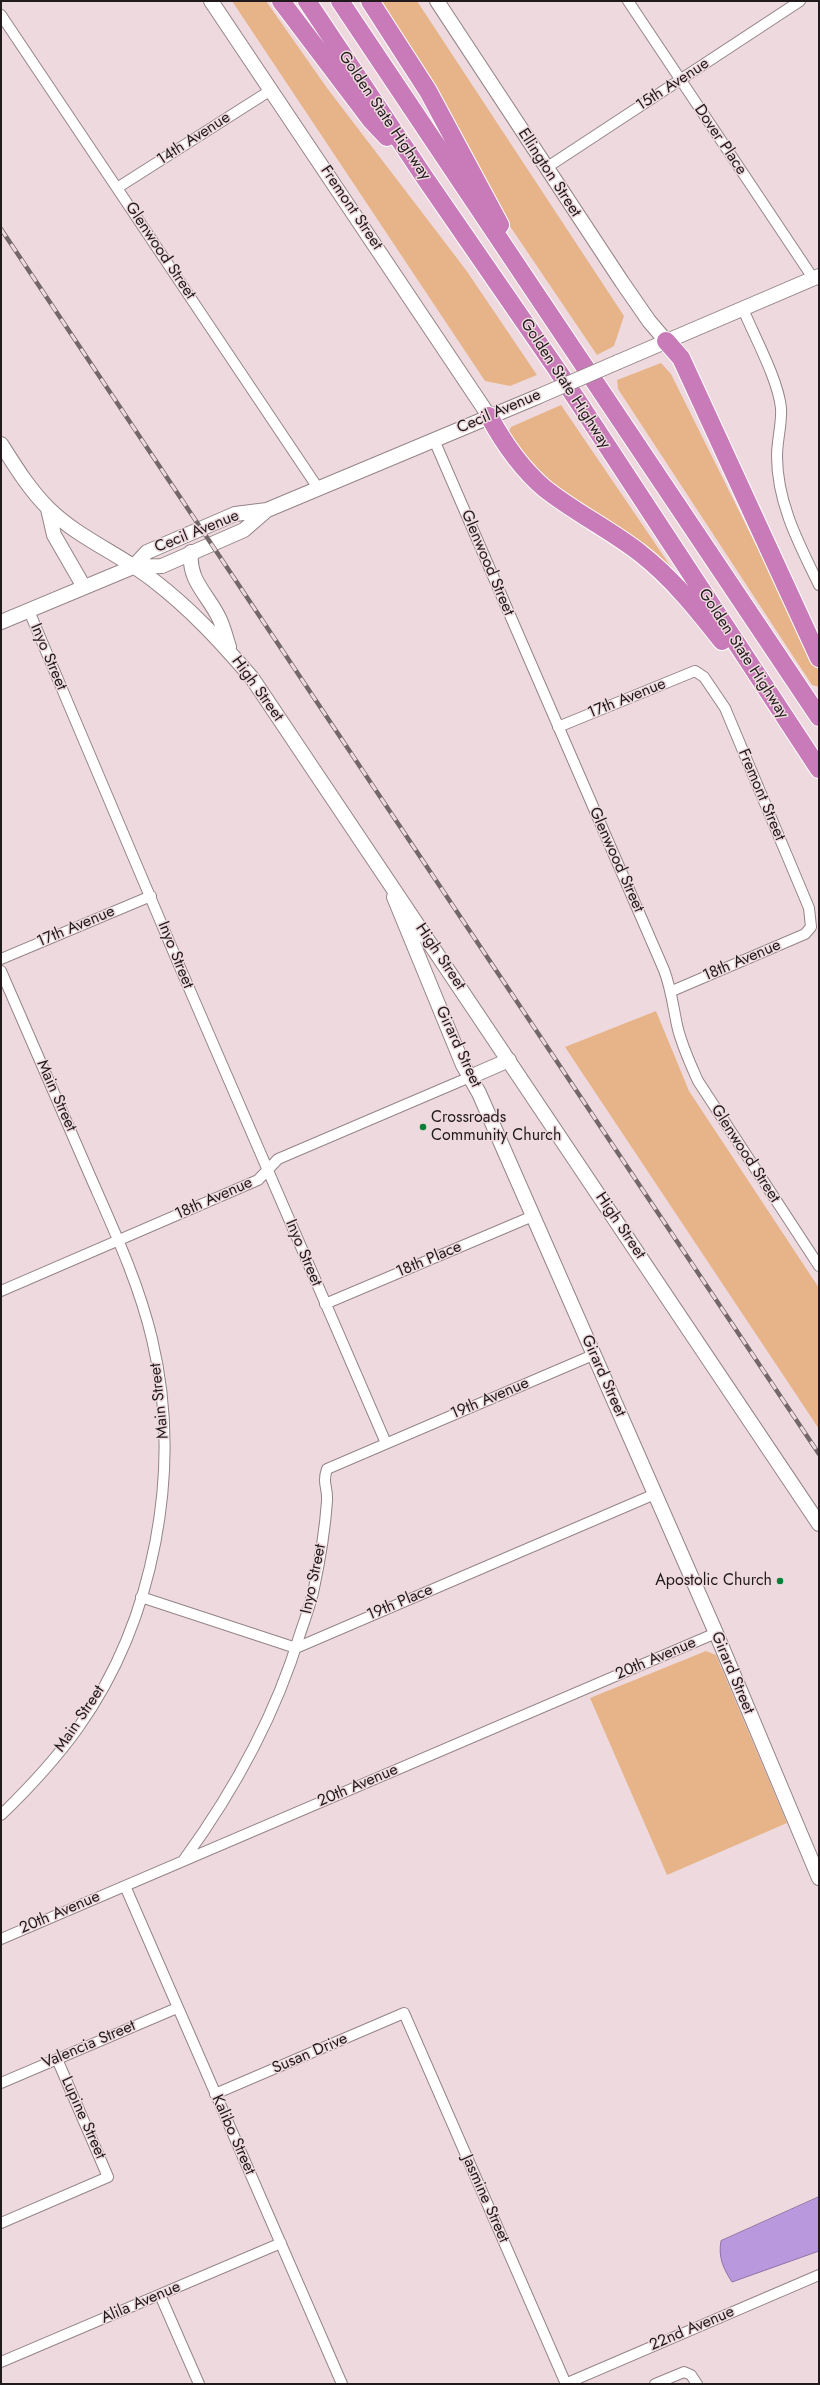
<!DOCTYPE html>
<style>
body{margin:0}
#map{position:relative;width:820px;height:2385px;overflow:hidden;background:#eedade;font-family:Jost,sans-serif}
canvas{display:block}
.frame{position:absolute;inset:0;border:2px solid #211a1c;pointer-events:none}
</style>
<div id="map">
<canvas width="820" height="2385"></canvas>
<div class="frame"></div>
</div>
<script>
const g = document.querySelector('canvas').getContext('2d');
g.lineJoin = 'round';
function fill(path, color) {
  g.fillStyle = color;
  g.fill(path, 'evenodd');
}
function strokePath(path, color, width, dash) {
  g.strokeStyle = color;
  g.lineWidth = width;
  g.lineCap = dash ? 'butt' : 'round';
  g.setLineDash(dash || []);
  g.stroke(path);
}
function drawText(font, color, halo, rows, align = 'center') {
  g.font = font + ' Jost,sans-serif';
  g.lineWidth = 3;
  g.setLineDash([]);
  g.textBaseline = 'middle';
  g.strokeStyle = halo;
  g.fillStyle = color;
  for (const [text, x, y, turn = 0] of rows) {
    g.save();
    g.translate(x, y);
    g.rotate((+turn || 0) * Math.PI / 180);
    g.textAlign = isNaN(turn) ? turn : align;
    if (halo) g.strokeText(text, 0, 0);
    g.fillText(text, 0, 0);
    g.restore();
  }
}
fill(new Path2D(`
 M 232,1 L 266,1 L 327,88 L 466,270 L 537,375 L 510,386 L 485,381 Z
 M 378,1 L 417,1 L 624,316 L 614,346 L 597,355 L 497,207 Z
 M 661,363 L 671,374 L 819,672 L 819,687 L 812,685 L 618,389 L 617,380 Z
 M 561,405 L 682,583 L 547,484 L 529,464 L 508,433 L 511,427 Z
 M 656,1011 L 689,1091 L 819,1288 L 819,1429 L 565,1047 Z
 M 706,1651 L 716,1655 L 787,1823 L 667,1875 L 590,1698 Z`), '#e7b489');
const water = new Path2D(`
 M 819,2197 L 819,2251 L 732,2282 C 723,2268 718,2257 721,2241 Z`);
fill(water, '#ba98de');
strokePath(water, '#8c72a4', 1);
const street = new Path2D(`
 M 628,1 L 813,278
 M 1,15 L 318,488
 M 546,168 L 800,1
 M 117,188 L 271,90
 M 743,309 C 754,336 778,379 781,408 C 782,424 777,440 777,456 C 777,503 799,544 819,585
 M 434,440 L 664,970 C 671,988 673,1006 677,1025 C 681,1044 690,1063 698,1081 L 819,1266
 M 29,611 L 179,965 L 386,1443
 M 558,727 L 695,671 L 704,677 L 725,708 L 809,908 L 811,927 L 805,934 L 672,991
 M 1,959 L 151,896
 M 1,971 C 30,1038 59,1104 88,1171 C 112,1226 138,1280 152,1339 C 183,1468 155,1620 78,1728 C 55,1760 29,1788 1,1815
 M 1,1291 L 258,1180 L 278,1159 L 470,1077
 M 325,1304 L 533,1216
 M 141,1597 L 296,1648 L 655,1494
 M 183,1861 C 234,1791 275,1717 300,1634 C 305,1619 311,1603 314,1588 C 320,1560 325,1530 327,1501 C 328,1487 322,1484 327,1469 L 593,1355
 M 125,1886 L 342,2384
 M 1,1939 L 716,1633
 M 1,2083 L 177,2008
 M 215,2094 L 404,2013 L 566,2384
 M 1,2223 L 108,2177 L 57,2059
 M 160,2295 L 199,2384
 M 1,2362 L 281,2243
 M 565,2384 L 819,2275
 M 655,2384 L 684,2372 L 691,2375 L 697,2384`);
const secondary = new Path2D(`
 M 211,1 L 489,416
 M 437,1 L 622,282 L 649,321 L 666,341
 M 618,362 L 819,276
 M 1,444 C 15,466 29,489 48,508 C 78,538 120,554 153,580 C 191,609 221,642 252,678 L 819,1524
 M 48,509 L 54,535 L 84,587
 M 191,552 C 188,582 209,595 220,620 C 224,629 226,638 229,647
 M 133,567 L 147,552 L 235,514 L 267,510 L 537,397
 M 1,622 L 133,567 L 162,566 L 244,530 L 267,510
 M 394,897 L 463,1065 L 479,1093 L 533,1216 L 716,1633 L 819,1878
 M 470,1077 L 509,1060`);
const highway = new Path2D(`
 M 281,1 L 371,120 L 387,137
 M 307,1 L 425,178 L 558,371 L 819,769
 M 340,1 L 819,717
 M 370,1 L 428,91 L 500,225
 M 666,341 L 681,358 L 819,658
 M 489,416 C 503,442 522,469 544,488 C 574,512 609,529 640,553 C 672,578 697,609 722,641`);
strokePath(street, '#958487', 12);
strokePath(secondary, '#958487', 16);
strokePath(highway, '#fff', 20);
strokePath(street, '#fff', 10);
strokePath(secondary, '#fff', 14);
strokePath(highway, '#c87bb8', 18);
const rail = new Path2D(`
 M 1,229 L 819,1454`);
strokePath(rail, '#736769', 4.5);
strokePath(rail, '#eedade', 3, [9]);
const secondaryBridge = new Path2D(`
 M 537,397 L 618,362`);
strokePath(secondaryBridge, '#958487', 16, []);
strokePath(secondaryBridge, '#fff', 14);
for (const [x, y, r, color] of [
 [423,1127,4,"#057e36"],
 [780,1581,4,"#057e36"]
]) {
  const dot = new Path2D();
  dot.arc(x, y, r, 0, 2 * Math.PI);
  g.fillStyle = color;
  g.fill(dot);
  strokePath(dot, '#eedade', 1.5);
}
drawText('16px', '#211a1c', '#eedade', [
 ["15th Avenue",673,85,-33],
 ["Golden State Highway",384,116,56],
 ["14th Avenue",194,139,-33],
 ["Dover Place",720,140,56],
 ["Ellington Street",549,173,57],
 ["Fremont Street",351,208,56],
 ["Glenwood Street",160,251,56],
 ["Golden State Highway",565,384,57],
 ["Cecil Avenue",499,412,-23],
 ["Cecil Avenue",197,532,-22],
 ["Glenwood Street",487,563,67],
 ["Golden State Highway",743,654,57],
 ["Inyo Street",48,657,67],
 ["High Street",257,689,54],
 ["17th Avenue",627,699,-22],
 ["Fremont Street",761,795,67],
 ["Glenwood Street",616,860,66],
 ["17th Avenue",76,927,-23],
 ["Inyo Street",175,955,68],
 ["High Street",440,957,56],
 ["18th Avenue",742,961,-23],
 ["Girard Street",458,1047,65],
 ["Main Street",56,1096,66],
 ["Glenwood Street",745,1154,57],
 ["18th Avenue",214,1199,-24],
 ["High Street",620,1226,56],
 ["Inyo Street",303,1253,67],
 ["18th Place",429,1260,-23],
 ["Girard Street",603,1376,66],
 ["19th Avenue",490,1399,-23],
 ["Main Street",160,1401,-96],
 ["Inyo Street",314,1579,-78],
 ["19th Place",400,1603,-23],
 ["20th Avenue",656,1659,-23],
 ["Girard Street",732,1673,67],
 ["Main Street",80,1719,-56],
 ["20th Avenue",358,1786,-23],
 ["20th Avenue",60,1913,-23],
 ["Valencia Street",89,2045,-23],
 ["Susan Drive",310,2054,-23],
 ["Lupine Street",83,2118,66],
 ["Kalibo Street",233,2135,66],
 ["Jasmine Street",485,2199,66],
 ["Alila Avenue",141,2303,-23],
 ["22nd Avenue",692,2329,-23]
]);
drawText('16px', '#211a1c', '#eedade', [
 ["Crossroads",431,1118],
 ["Community Church",431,1136],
 ["Apostolic Church",772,1581,"right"]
], 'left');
</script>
